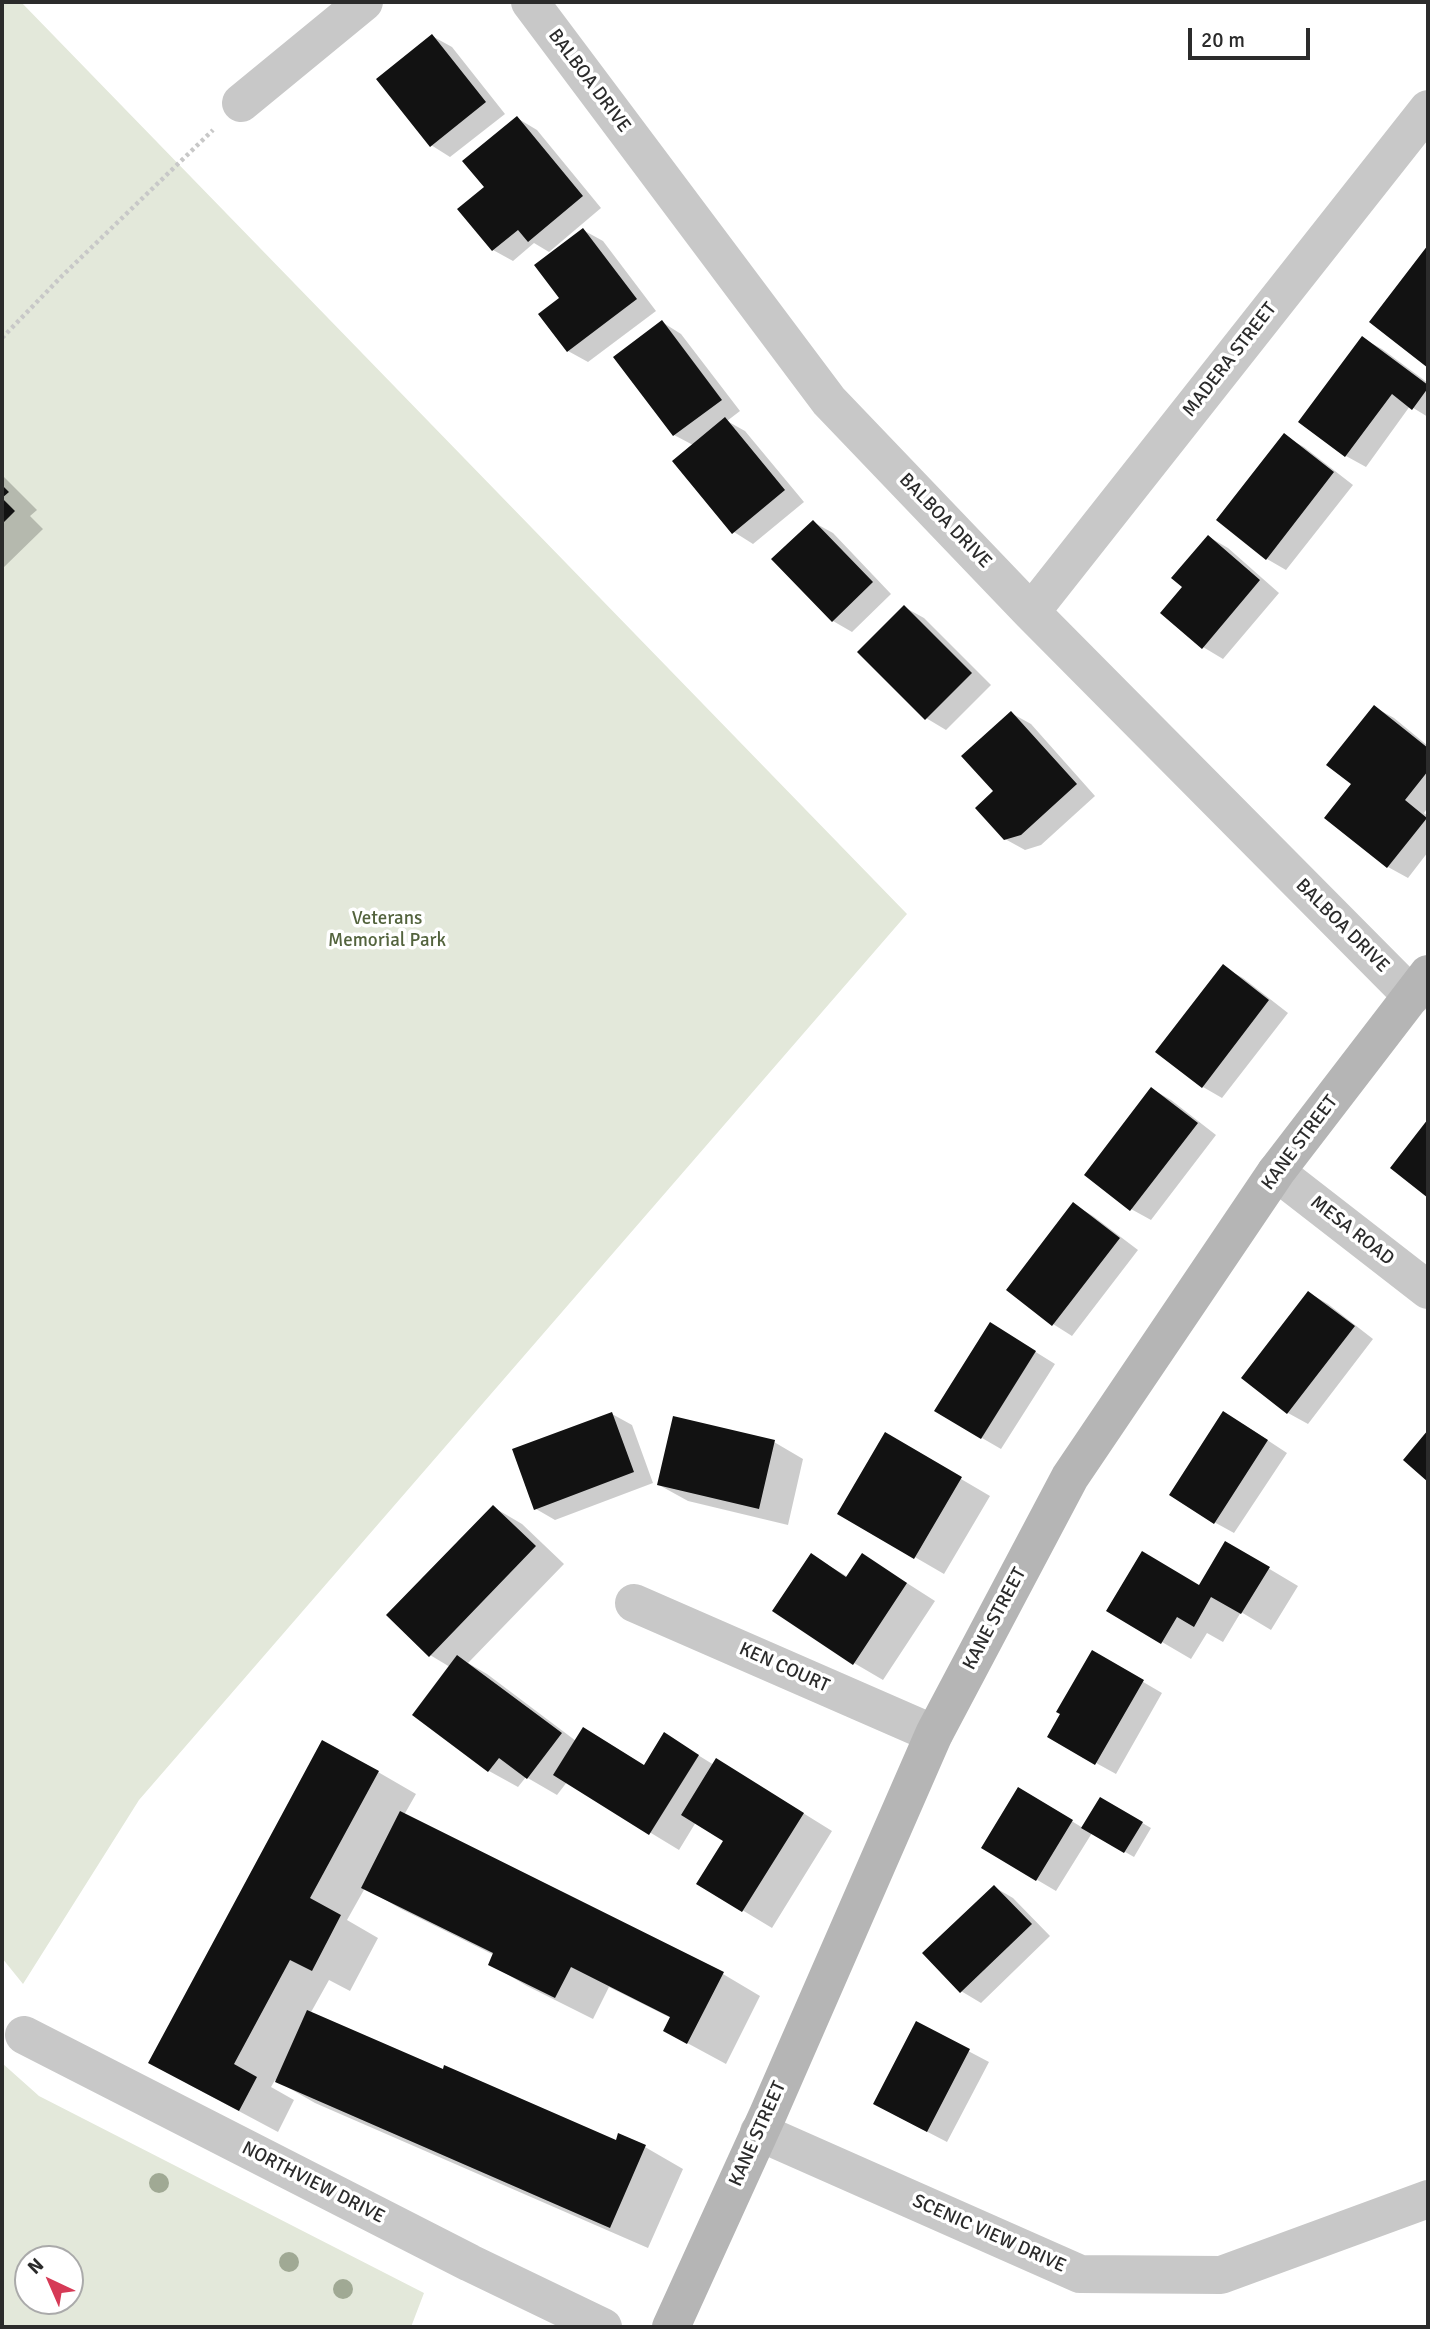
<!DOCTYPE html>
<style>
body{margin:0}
#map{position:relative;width:1430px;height:2329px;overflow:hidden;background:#fff;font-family:Signika,sans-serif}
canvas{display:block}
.frame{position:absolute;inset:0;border:4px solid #2b2b2b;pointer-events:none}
.north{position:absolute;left:14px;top:2245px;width:70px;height:70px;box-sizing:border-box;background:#fff;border:2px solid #aaa;border-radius:50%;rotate:316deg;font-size:19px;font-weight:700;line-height:28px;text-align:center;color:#2b2b2b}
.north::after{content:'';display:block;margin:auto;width:24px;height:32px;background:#d63a56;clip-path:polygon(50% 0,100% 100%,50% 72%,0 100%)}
.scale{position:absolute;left:1188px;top:28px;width:122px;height:32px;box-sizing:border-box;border:4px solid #2b2b2b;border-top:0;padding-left:9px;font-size:21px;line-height:24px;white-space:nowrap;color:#2b2b2b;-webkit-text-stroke:5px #fff;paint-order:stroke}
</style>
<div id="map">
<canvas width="1430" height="2329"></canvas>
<div class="frame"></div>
<div class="north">N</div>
<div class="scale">20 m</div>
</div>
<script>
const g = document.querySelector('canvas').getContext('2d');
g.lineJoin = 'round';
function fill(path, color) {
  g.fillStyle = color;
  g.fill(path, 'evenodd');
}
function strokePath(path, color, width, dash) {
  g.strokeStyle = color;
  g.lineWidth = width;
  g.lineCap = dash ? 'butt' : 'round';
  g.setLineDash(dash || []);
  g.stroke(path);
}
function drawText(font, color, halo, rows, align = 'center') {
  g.font = font + ' Signika,sans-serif';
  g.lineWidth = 7;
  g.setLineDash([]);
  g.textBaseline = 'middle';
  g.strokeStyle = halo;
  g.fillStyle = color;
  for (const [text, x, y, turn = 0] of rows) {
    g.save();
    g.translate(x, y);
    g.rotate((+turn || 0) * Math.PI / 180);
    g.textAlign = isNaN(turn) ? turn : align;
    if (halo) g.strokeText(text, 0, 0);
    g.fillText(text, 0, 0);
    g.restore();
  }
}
fill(new Path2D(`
 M 2,2 L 21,2 L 907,914 L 139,1800 L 23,1984 L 2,1958 Z
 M 2,2063 L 39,2096 L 424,2293 L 411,2327 L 2,2327 ZM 28,2259 L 70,2259 L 70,2301 L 28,2301 Z`), '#e3e8da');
fill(new Path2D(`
 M 432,36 L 452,47 L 505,114 L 450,157 L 431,145 Z
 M 517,118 L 537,130 L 601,208 L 549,252 L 534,243 L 513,261 L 493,250 L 486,187 Z
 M 583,230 L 603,241 L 656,311 L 588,362 L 568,351 L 561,299 Z
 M 1428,248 L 1428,365 L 1371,322 Z
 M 662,322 L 681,334 L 740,411 L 727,421 L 745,431 L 804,502 L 753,544 L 734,532 L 693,445 L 674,435 Z
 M 1362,338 L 1382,349 L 1428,383 L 1428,417 L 1410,406 L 1366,467 L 1346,456 L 1300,422 Z
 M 1284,436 L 1304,447 L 1353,485 L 1286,570 L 1267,559 Z
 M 2,475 L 37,510 L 30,516 L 43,529 L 2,569 Z
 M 813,522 L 833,533 L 891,594 L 852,632 L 833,621 Z
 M 1209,537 L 1228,548 L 1279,593 L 1223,659 L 1203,647 L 1184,586 Z
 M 904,607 L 924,618 L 991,685 L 946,730 L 926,718 Z
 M 1374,707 L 1394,718 L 1428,746 L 1428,807 L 1424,813 L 1428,816 L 1428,852 L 1408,878 L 1388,867 L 1326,818 L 1353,784 Z
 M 1011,713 L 1031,724 L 1095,796 L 1041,845 L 1025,850 L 1005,839 L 995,792 Z
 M 1223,967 L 1243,978 L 1288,1013 L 1222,1098 L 1203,1087 Z
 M 1152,1089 L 1171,1100 L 1216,1135 L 1151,1220 L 1131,1209 Z
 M 1073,1204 L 1093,1216 L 1138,1250 L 1072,1336 L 1053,1324 Z
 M 1309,1293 L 1328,1304 L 1373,1339 L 1308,1424 L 1288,1413 L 1243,1378 Z
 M 1010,1336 L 1055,1364 L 1001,1449 L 982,1438 Z
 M 612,1414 L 632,1425 L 653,1483 L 555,1520 L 536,1509 Z
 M 1243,1424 L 1287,1453 L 1234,1533 L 1214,1522 Z
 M 886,1435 L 990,1496 L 944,1574 L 839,1513 Z
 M 774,1442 L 803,1459 L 788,1525 L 688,1501 L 659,1485 Z
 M 493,1507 L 522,1524 L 564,1564 L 468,1663 L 487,1674 L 576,1741 L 645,1766 L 693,1752 L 714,1765 L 745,1777 L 832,1831 L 772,1928 L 699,1884 L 725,1840 L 696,1822 L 679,1850 L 567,1782 L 557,1795 L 526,1777 L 518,1787 L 489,1771 L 415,1714 L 450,1667 L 430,1655 Z
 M 1226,1543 L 1298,1586 L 1271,1630 L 1241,1612 L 1223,1642 L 1207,1633 L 1191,1659 L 1109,1611 L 1200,1587 Z
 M 811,1555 L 848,1577 L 863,1555 L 935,1601 L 883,1680 L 854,1663 Z
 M 1092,1652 L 1162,1693 L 1116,1774 L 1049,1737 Z
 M 378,1772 L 416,1794 L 404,1815 L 723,1974 L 760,1996 L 726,2064 L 665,2031 L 671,2018 L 609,1987 L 593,2019 L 527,1986 L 490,1964 L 494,1955 L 401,1909 L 365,1888 L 347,1920 L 378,1938 L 350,1991 L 329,1980 L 310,2014 L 617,2142 L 645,2147 L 683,2169 L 648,2248 L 315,2103 L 275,2080 L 271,2087 L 294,2100 L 278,2132 L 188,2084 Z
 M 1019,1789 L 1083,1828 L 1101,1799 L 1151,1828 L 1134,1857 L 1092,1833 L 1056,1891 L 983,1848 Z
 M 994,1887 L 1013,1898 L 1050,1936 L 981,2003 L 961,1991 Z
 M 917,2024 L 989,2062 L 947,2142 L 895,2115 Z`), '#0003');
fill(new Path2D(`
 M 432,34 L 486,102 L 430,147 L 376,79 Z
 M 517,116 L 583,196 L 528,242 L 518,230 L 492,251 L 457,209 L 484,187 L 462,161 Z
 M 583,228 L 637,299 L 567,352 L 538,314 L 559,298 L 534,265 Z
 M 1428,245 L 1428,368 L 1369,322 Z
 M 662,320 L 722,400 L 673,436 L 613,357 Z
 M 1362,336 L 1428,385 L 1428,388 L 1412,410 L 1392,394 L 1345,457 L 1298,422 Z
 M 725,417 L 785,490 L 732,534 L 672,461 Z
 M 1284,433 L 1334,472 L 1266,560 L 1216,520 Z
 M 2,485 L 9,492 L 2,498 L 15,511 L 2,524 Z
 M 813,520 L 873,582 L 832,622 L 771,559 Z
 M 1208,535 L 1260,580 L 1202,649 L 1160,613 L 1182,587 L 1171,578 Z
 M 904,605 L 972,673 L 925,720 L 857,652 Z
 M 1374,705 L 1428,748 L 1428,771 L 1405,800 L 1427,818 L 1387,868 L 1324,818 L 1351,784 L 1326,765 Z
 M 1011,711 L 1077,784 L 1021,835 L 1004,840 L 975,808 L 993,791 L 961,756 Z
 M 1223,964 L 1269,1000 L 1202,1088 L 1155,1052 Z
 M 1151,1087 L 1198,1123 L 1130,1211 L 1084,1175 Z
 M 1428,1119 L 1428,1198 L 1390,1168 Z
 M 1073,1202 L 1120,1238 L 1052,1326 L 1006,1290 Z
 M 1308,1291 L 1355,1326 L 1287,1414 L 1241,1378 Z
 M 990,1322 L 1036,1351 L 981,1439 L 934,1411 Z
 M 1223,1411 L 1268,1440 L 1214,1524 L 1169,1495 Z
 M 612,1412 L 634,1472 L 534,1510 L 512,1449 Z
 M 673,1416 L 775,1440 L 759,1509 L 657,1485 Z
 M 1428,1430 L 1428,1482 L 1403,1460 Z
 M 885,1432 L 962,1477 L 914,1559 L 837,1514 Z
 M 493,1505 L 536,1546 L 429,1657 L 386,1615 Z
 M 1225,1541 L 1270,1567 L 1241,1614 L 1211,1597 L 1194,1627 L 1177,1617 L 1161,1644 L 1106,1611 L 1142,1551 L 1199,1585 Z
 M 811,1553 L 846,1577 L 862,1553 L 907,1583 L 853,1665 L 772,1611 Z
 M 1092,1650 L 1144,1680 L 1095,1765 L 1047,1737 L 1060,1714 L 1056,1712 Z
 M 457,1655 L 562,1733 L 527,1779 L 499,1758 L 488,1772 L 412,1715 Z
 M 583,1727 L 644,1765 L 664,1732 L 699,1755 L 649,1835 L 553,1775 Z
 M 322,1740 L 379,1771 L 310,1898 L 341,1915 L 312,1971 L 290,1960 L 234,2064 L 257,2077 L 239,2111 L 148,2063 Z
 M 716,1758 L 804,1813 L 742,1912 L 696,1884 L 723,1841 L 681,1815 Z
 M 1018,1787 L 1073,1820 L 1036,1881 L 981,1848 Z
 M 1100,1797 L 1143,1822 L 1124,1853 L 1081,1828 Z
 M 400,1811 L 724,1972 L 687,2044 L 663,2031 L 670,2017 L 571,1967 L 555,1998 L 488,1965 L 493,1953 L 361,1888 Z
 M 994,1885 L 1032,1924 L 960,1993 L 922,1953 Z
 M 307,2010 L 443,2069 L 444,2065 L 616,2140 L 618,2133 L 646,2145 L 610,2228 L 275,2082 Z
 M 916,2021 L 970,2049 L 927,2132 L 873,2104 Z`), '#121212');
strokePath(new Path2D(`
 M 2,338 L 62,276 L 213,130`), '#c8c8c8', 4.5, [3.5, 3.5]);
strokePath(new Path2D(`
 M 530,2 L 829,401 L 1031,612 L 1412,996
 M 241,103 L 364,2
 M 1031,612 L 1428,109
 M 1276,1172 L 1428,1290
 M 634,1603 L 934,1734
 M 24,2035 L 470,2263 L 603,2327
 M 759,2132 L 1080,2274 L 1221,2275 L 1428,2199`), '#c8c8c8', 38);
strokePath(new Path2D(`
 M 671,2327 L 768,2114 L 934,1734 L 1070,1477 L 1276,1172 L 1428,974`), '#b5b5b5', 38);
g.fillStyle = '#a0a994';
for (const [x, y] of [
 [159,2183],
 [289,2262],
 [343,2289]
]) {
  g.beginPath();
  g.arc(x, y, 10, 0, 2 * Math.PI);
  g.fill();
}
drawText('19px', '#2b2b2b', '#fff', [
 ["BALBOA DRIVE",589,81,53],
 ["MADERA STREET",1230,360,-52],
 ["BALBOA DRIVE",945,521,46],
 ["BALBOA DRIVE",1342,926,45],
 ["KANE STREET",1300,1143,-53],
 ["MESA ROAD",1352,1231,38],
 ["KANE STREET",995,1619,-62],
 ["KEN COURT",784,1668,24],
 ["KANE STREET",758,2134,-66],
 ["NORTHVIEW DRIVE",313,2183,27],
 ["SCENIC VIEW DRIVE",989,2234,24]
]);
drawText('19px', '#53633d', '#fff', [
 ["Veterans",387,919],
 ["Memorial Park",387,941]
]);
</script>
